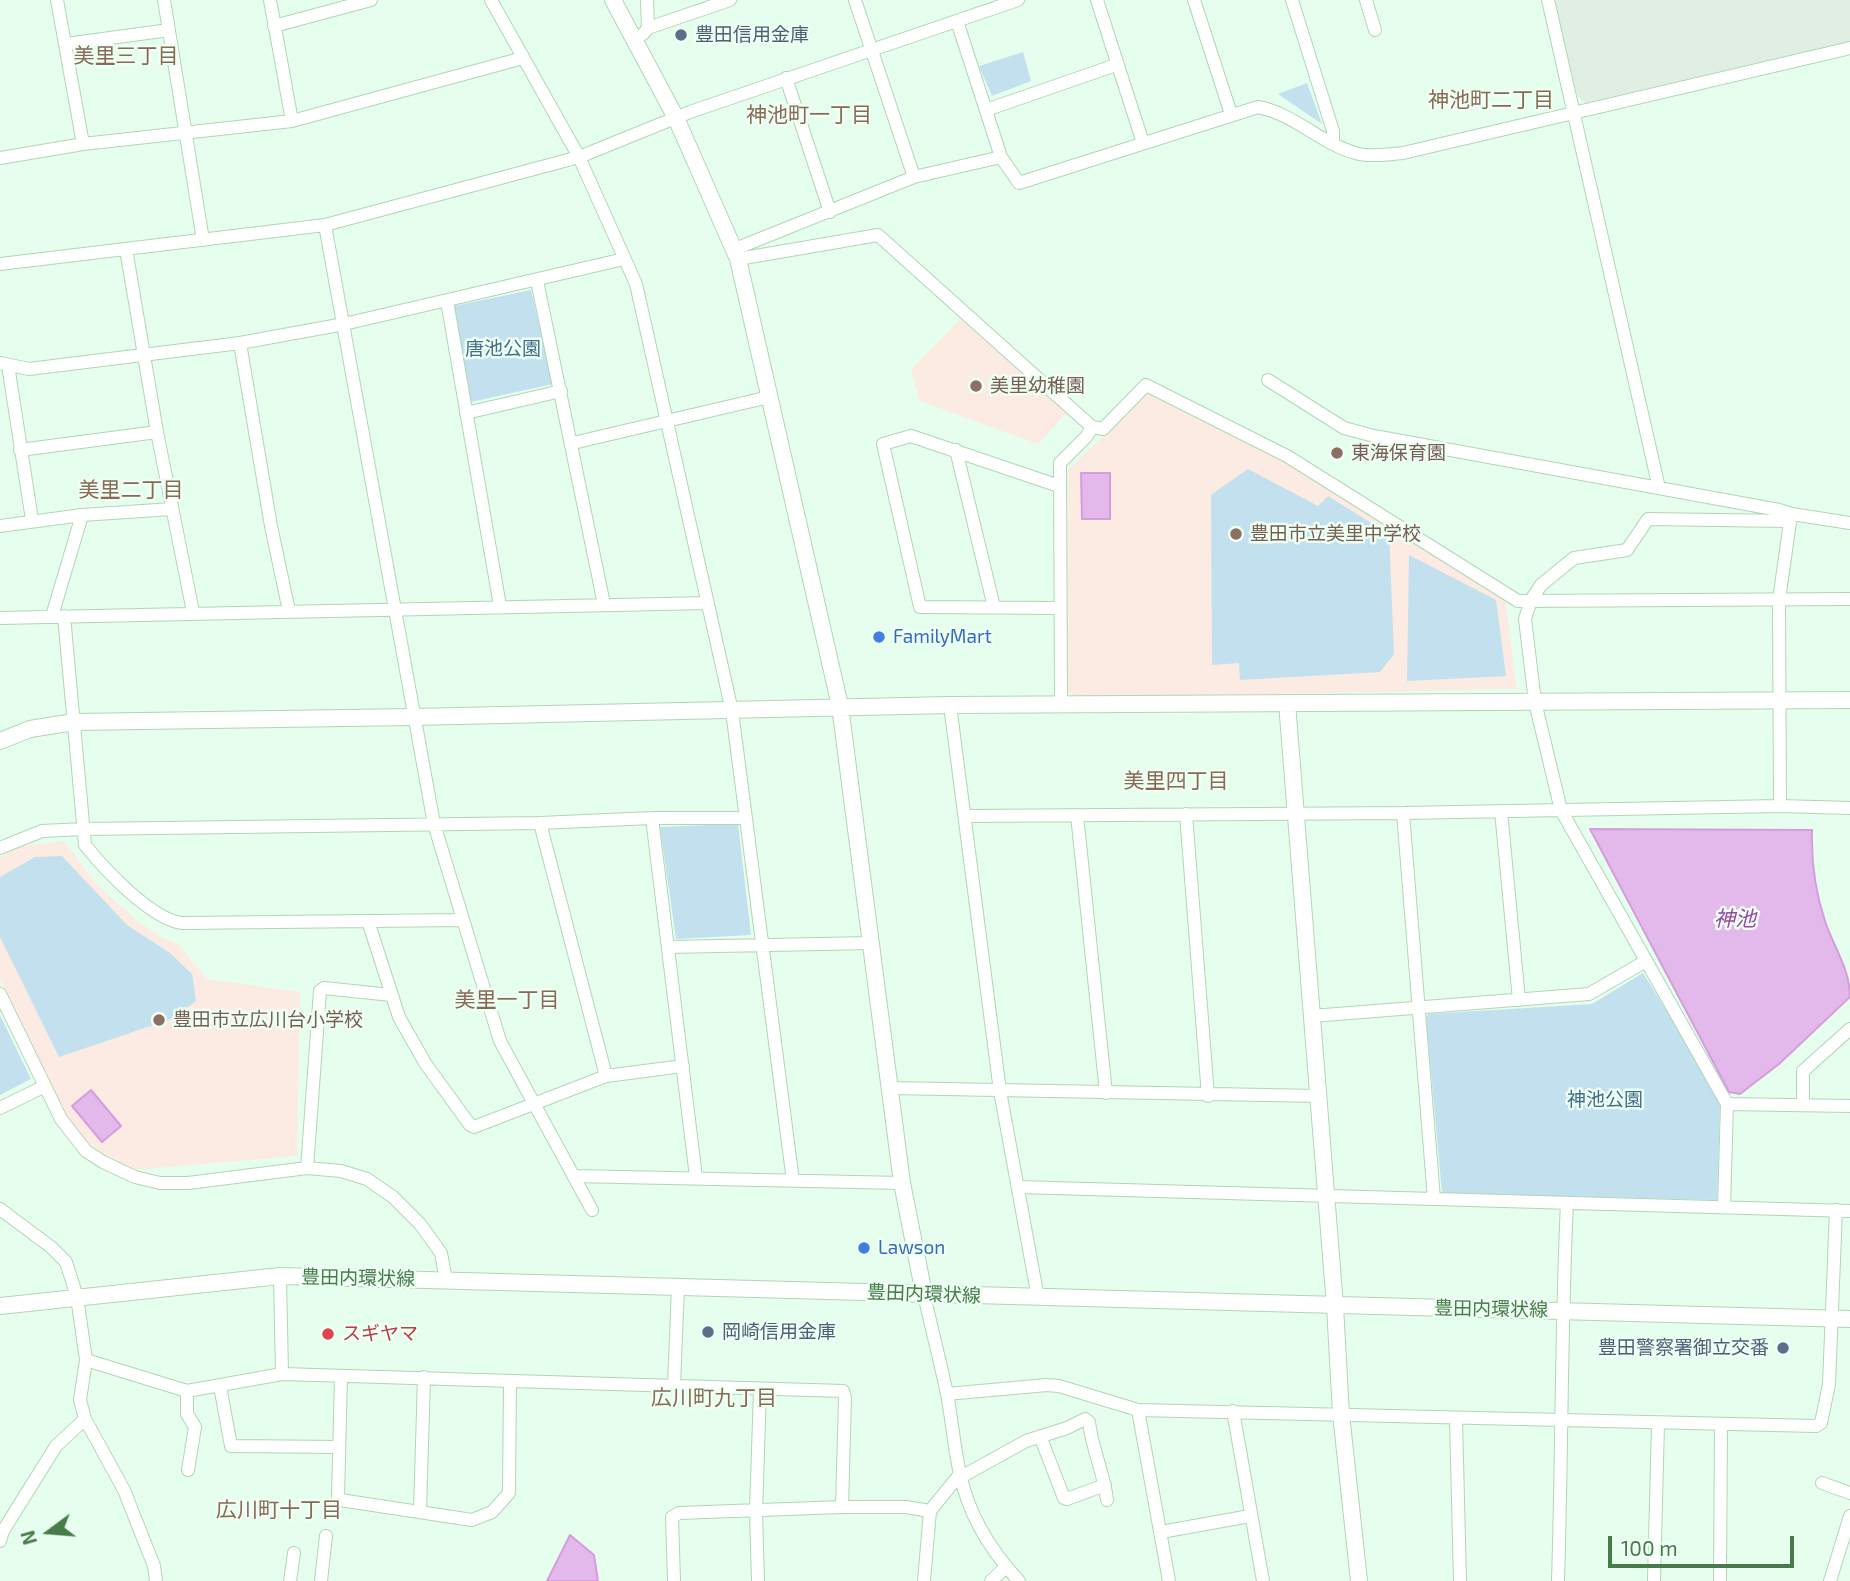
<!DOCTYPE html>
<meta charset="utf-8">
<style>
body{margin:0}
#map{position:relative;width:1850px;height:1581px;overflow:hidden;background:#e6feee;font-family:"Exo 2",sans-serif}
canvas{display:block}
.north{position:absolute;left:14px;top:1497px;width:70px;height:70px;-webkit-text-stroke:5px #eefff4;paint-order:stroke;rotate:254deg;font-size:19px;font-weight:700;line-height:28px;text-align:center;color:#487b4b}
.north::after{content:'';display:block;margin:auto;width:24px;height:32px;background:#487b4b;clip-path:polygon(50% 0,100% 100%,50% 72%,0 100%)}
.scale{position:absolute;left:1608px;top:1536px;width:186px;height:32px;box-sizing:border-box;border:4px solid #487b4b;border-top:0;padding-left:9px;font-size:21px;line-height:24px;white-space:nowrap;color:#487b4b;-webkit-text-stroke:5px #eefff4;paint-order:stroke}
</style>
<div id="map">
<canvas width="1850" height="1581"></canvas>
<div class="north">N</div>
<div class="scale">100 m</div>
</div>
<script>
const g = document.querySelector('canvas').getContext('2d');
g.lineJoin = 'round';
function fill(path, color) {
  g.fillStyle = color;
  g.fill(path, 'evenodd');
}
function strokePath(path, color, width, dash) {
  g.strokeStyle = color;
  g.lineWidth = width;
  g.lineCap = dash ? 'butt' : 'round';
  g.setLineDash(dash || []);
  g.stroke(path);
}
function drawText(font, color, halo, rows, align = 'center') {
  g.font = font + ' "Exo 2","Noto Sans JP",sans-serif';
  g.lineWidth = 5;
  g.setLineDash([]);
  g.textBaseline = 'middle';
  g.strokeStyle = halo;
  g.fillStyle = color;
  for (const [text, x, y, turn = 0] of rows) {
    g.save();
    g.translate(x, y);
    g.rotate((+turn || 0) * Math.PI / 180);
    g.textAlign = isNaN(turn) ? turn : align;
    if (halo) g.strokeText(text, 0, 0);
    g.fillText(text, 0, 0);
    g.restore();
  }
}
fill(new Path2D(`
 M 1554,0 L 1850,0 L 1850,41 L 1585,103 L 1577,95 Z`), '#e0eee3');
fill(new Path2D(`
 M 961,318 L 1067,413 L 1038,444 L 920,401 L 911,370 Z
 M 1149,391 L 1284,458 L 1505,598 L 1517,689 L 1078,698 L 1067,691 L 1068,470 Z
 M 64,841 L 96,883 L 137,921 L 163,938 L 178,944 L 207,979 L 300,992 L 297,1156 L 132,1170 L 101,1152 L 84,1139 L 60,1107 L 0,980 L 0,857 L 23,846 Z`), '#fbebe2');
fill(new Path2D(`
 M 1023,52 L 1031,81 L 992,96 L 979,66 Z
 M 1307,83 L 1322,124 L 1278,94 Z
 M 531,290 L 553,384 L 471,402 L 454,306 Z
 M 1248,469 L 1318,506 L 1328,496 L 1389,534 L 1394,654 L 1380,672 L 1240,680 L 1239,663 L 1212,665 L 1211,495 Z
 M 1409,555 L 1496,600 L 1506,676 L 1407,681 Z
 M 738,824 L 751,935 L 676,939 L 660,827 Z
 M 62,856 L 127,925 L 170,953 L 192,974 L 196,1001 L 171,1019 L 59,1057 L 0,937 L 0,877 L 35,857 Z
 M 1643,973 L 1694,1055 L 1720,1105 L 1717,1200 L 1442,1193 L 1426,1017 L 1429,1014 L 1592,1004 Z
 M 0,1015 L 31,1079 L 0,1095 Z`), '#c2e0ee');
const water = new Path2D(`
 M 1081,473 L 1110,473 L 1110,519 L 1082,519 Z
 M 1590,829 L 1812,830 C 1811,861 1815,891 1825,921 C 1834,948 1850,969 1850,997 L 1779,1064 L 1740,1094 L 1729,1092 Z
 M 91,1090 L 121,1126 L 102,1142 L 72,1106 Z
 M 570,1535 L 594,1555 L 598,1581 L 547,1581 Z`);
fill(water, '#e3b8ea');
strokePath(water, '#d59ddd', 2);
const minor = new Path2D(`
 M 57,0 L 83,144
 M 164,0 L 203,240
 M 270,0 L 292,121
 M 491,0 L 579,157 L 636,284 L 732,711 L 793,1181
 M 855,0 L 914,177
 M 1097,0 L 1143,143
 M 1194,0 L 1231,114
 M 1292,0 L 1333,131 L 1333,143
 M 1366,0 L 1375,30
 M 1548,0 L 1659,488
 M 957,21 L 1001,157 L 1019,183 L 1258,107 C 1295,114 1322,145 1359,154 C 1373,157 1389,154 1403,153 L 1850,48
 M 274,26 L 371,0
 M 648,28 L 730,0
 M 643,34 L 648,28 L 647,0
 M 66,44 L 169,30
 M 786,78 L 830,212
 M 986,110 L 1116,65
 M 0,158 L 83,144 L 292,121 L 523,58
 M 325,225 L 434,824 L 500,1041 L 592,1210
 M 126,249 L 157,432 L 193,612
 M 735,249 L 914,177 L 1001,157
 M 738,259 L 878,235 L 1092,427 L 1103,429 L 1146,385 L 1287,456 L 1518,601 L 1850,599
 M 0,264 L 325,225 L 579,157 L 690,112 L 1018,0
 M 537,281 L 604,604
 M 447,301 L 500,606
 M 240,343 L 271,526 L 289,611
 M 0,363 L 29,369 L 240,343 L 344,324 L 624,259
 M 8,365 L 32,520
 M 1268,380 L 1344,428 L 1374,436 L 1779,510 L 1792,514 L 1850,523
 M 466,413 L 561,391
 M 573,443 L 769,397
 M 20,450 L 157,432
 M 956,450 L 994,607
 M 1059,486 L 911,436 L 883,444 L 920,607 L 1060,608
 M 0,526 L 82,515 L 172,509
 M 52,616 L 82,515
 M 64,616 L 85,845 C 105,870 151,919 182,923 L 462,920
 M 0,618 L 708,603
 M 950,705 L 1000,1091 L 1038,1298
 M 1061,705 L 1060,463 L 1086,437 L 1092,427
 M 1780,806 L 1779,600 L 1791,515
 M 1501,811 L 1519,1000
 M 1403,813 L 1434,1199
 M 1186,814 L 1208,1096
 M 1077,815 L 1106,1093
 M 966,816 L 1403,813 L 1780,806 L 1850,808
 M 652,818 L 696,1177
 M 540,823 L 606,1076
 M 0,848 L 42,831 L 84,829 L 540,823 L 652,818 L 745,818
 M 368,921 L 399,1017 L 425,1063 L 470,1125 L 474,1127 L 606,1076 L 683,1066
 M 668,947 L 871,943
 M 0,994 L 61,1119 L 86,1151 L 103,1162 L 135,1177 L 160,1183 L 188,1183 L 307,1168 L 341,1171 L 367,1179 L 393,1197 L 420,1224 L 441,1253 L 446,1280
 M 1312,1016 L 1589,994 L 1646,961
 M 890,1088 L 1319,1096
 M 1727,1104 L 1850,1106
 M 1803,1105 L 1803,1071 L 1850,1029
 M 0,1108 L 45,1086
 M 307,1168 L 320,991 L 324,988 L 391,995
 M 575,1176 L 902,1183
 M 1019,1187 L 1850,1211
 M 1724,1207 L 1727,1104 L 1561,810 L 1535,702 L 1525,619 L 1531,600 L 1541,585 L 1574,558 L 1627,550 L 1648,519 L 1789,521
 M 0,1209 L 51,1247 L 66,1262 L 77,1297 L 86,1360 L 80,1400 L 85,1419 L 124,1490 L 154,1566 L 156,1581
 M 280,1276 L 282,1374
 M 924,1294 C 931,1327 940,1360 947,1394 C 952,1420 954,1447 960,1474 C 969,1516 990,1550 1019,1581
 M 86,1360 L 187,1391 L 282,1374 L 843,1391 L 845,1398 L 842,1507
 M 341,1376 L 338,1497 L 340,1500 L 472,1520 L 492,1512 L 509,1493 L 510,1381
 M 674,1385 L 678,1287
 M 220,1386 L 231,1446 L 339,1447
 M 187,1391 L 187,1414 L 195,1427 L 188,1470
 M 947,1394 L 1047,1385 L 1059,1386 L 1138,1410 L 1816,1426 L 1821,1423 L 1829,1384 L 1836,1210
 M 1138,1410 L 1169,1581
 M 1233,1411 L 1263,1581
 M 1456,1419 L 1460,1581
 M 1040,1436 L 1064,1498 L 1067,1499 L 1105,1485
 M 961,1477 L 1026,1441 L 1067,1428 L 1085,1419 L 1089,1422 C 1092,1449 1104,1473 1107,1500
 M 1822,1483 L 1850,1493
 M 420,1512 L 424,1377
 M 1161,1532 L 1250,1516
 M 0,1541 L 3,1531 L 56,1446 L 85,1419
 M 290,1581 L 294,1553
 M 321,1581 L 326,1536
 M 674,1581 L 672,1517 L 679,1513 L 842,1507 L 906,1507 L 930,1511
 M 758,1581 L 756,1511 L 760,1390
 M 924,1581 L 930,1511 L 960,1474
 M 991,1581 L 1006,1567
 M 1558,1581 C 1562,1455 1561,1329 1567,1203
 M 1654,1581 L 1658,1424
 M 1720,1581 L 1721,1426
 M 1830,1581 L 1850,1516`);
const tertiary = new Path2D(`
 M 613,0 L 676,118 L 738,259 L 840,706 L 902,1183 L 924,1294
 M 1287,703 L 1335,1306 L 1341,1414 L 1359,1581
 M 0,741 L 30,729 L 74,722 L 413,717 L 950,705 L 1850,700
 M 0,1306 L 280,1276 L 1850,1319`);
strokePath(minor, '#b0d6b6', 14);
strokePath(tertiary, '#b0d6b6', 18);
strokePath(minor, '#fff', 12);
strokePath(tertiary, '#fff', 16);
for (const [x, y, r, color] of [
 [681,35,7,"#5c6f8a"],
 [976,386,7,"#8d6e63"],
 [1337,453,7,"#8d6e63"],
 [1236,534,7,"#8d6e63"],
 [879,637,7,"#3f7fe0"],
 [159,1020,7,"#8d6e63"],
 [864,1248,7,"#3f7fe0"],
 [708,1332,7,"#5c6f8a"],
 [328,1334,7,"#e0444e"],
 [1783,1348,7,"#5c6f8a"]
]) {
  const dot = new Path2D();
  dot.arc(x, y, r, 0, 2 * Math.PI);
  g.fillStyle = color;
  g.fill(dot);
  strokePath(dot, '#eefff4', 2.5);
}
drawText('19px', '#4e5e75', '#eefff4', [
 ["豊田信用金庫",695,35],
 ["岡崎信用金庫",722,1332],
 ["豊田警察署御立交番",1769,1348,"right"]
], 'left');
drawText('19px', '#436e8e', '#eefff4', [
 ["唐池公園",503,349],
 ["神池公園",1605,1100]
]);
drawText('19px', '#785e54', '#eefff4', [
 ["美里幼稚園",990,386],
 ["東海保育園",1351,453],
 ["豊田市立美里中学校",1250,534],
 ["豊田市立広川台小学校",173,1020]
], 'left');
drawText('19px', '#366cbe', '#eefff4', [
 ["FamilyMart",893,637],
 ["Lawson",878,1248]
], 'left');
drawText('19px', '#487b4b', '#eefff4', [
 ["豊田内環状線",358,1278,1],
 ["豊田内環状線",924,1294,2],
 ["豊田内環状線",1491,1309,1]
]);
drawText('19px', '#be3a42', '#eefff4', [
 ["スギヤマ",342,1334]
], 'left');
drawText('21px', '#896a57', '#eefff4', [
 ["美里三丁目",126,56],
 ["神池町二丁目",1491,100],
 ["神池町一丁目",809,115],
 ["美里二丁目",131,490],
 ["美里四丁目",1176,781],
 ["美里一丁目",507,1000],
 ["広川町九丁目",714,1398],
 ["広川町十丁目",279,1510]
]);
drawText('italic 21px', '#9b47a6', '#eefff4', [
 ["神池",1735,919]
]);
</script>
